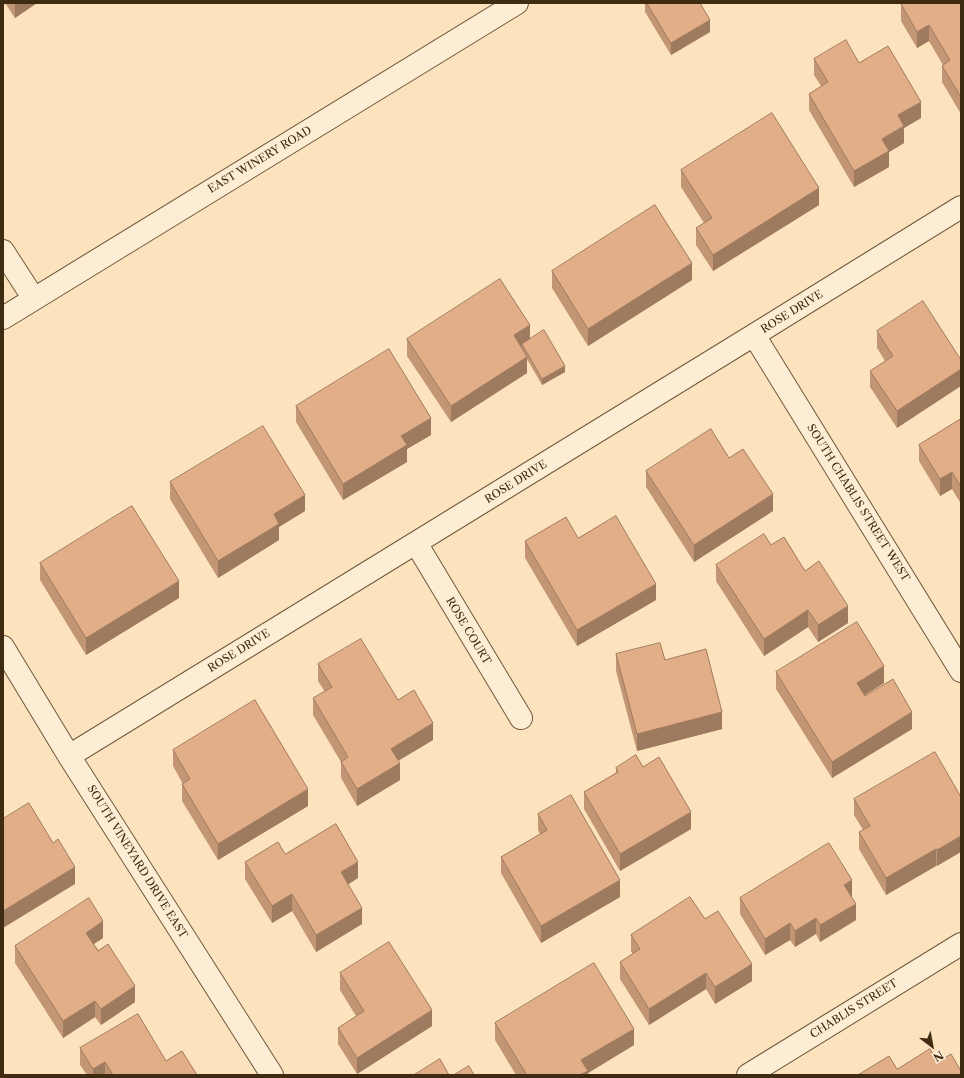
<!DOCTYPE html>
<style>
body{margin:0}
#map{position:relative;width:964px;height:1078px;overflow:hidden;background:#fce3bd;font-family:"Libre Caslon Text",serif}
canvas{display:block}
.frame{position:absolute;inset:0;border:4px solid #3e2b12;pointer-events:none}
.north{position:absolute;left:912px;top:1026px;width:40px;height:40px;-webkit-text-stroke:3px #fdedd4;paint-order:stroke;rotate:148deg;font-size:11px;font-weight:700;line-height:16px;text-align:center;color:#3e2b12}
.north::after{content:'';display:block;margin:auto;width:14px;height:18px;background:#3e2b12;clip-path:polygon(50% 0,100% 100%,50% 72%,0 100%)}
</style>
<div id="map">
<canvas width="964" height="1078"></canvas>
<div class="frame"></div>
<div class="north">N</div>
</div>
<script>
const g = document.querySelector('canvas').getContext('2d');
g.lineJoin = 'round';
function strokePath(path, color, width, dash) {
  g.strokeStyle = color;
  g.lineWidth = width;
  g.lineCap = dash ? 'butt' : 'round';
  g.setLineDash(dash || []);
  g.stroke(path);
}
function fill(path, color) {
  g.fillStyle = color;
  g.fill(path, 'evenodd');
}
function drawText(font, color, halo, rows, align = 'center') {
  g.font = font + ' "Libre Caslon Text",serif';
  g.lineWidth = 3.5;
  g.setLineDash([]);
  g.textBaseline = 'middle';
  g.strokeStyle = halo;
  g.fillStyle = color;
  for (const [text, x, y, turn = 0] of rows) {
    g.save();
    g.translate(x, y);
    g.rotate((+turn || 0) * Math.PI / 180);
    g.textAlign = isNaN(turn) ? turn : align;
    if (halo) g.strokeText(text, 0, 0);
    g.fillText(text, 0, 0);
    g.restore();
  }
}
const minor = new Path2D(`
 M 3,251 L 34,299
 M 3,318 L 517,3
 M 754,335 L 961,671
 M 416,543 L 521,718
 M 3,647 L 69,756 L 272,1075
 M 69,756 L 754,335 L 961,207
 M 748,1075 L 961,944`);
strokePath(minor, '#6e593d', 24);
strokePath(minor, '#fdedd4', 22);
fill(new Path2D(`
 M 5,3 L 37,3 L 15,18 Z
 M 645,3 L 647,3 L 710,32 L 671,55 L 645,12 Z
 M 961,3 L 961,114 L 942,82 L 942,66 L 943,65 L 929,41 L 917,48 L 901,21 L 901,4 Z
 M 814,59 L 859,63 L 921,118 L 904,128 L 904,143 L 889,152 L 889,167 L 854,187 L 809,110 L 809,94 L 821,86 L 814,75 Z
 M 681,170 L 819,205 L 713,271 L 696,245 L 696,228 L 704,223 L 681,187 Z
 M 552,271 L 692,280 L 588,346 L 552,288 Z
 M 877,331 L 961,360 L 897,428 L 870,387 L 870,371 L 885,361 L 877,348 Z
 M 407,339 L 530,339 L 565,372 L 542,385 L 527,359 L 527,373 L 451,422 L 407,356 Z
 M 296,406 L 431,435 L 407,449 L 407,462 L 343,500 L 296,422 Z
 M 961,419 L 961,504 L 952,489 L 940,496 L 919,461 L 919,445 Z
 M 729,458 L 773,511 L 694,562 L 646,487 L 646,471 Z
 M 170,482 L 305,511 L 279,527 L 279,540 L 218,578 L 170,499 Z
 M 578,538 L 656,600 L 577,646 L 525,558 L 525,541 Z
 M 771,545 L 805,571 L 848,623 L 818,642 L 808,627 L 764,656 L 716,581 L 716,565 Z
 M 40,563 L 179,598 L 86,655 L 40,580 Z
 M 616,654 L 665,660 L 722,729 L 637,751 L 616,671 Z
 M 318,664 L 398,700 L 433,740 L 398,761 L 400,780 L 357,806 L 341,778 L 341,762 L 313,715 L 313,698 L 325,692 L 318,681 Z
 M 776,672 L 884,683 L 865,695 L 865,696 L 912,729 L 832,778 L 776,689 Z
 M 173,750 L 308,806 L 218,860 L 182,801 L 182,784 L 183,784 L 173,766 Z
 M 643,767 L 691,829 L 620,871 L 584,809 L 584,792 L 616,773 L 616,768 Z
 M 961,797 L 937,866 L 936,866 L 886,895 L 859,849 L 859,832 L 863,830 L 854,815 L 854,799 Z
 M 538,814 L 620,897 L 541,943 L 501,873 L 501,857 L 540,834 L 538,830 Z
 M 285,854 L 358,878 L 348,884 L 362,924 L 316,952 L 292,911 L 272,923 L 245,879 L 245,862 Z
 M 851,897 L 856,920 L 820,942 L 816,934 L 795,947 L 790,940 L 765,955 L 740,914 L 740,898 Z
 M 705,919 L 752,981 L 715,1004 L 706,989 L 649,1025 L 620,979 L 620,962 L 633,954 L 631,951 L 631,935 Z
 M 103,938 L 94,944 L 135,1002 L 101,1025 L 95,1017 L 63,1038 L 15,963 L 15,946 Z
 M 340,973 L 432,1026 L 357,1074 L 338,1044 L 338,1028 L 356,1016 L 340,990 Z
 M 495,1023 L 634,1045 L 588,1073 L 588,1075 L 516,1075 L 495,1040 Z
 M 80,1048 L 166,1061 L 197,1075 L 87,1075 L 80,1065 Z`), '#c29675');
fill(new Path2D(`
 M 15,3 L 37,3 L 15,18 Z
 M 710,20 L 710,32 L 671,55 L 671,43 Z
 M 929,25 L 929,41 L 917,48 L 917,32 Z
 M 921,102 L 921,118 L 904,128 L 904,143 L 889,152 L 889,167 L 854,187 L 854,171 L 882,139 L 898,115 Z
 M 819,188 L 819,205 L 713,271 L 713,255 Z
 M 692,263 L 692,280 L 588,346 L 588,329 Z
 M 530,325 L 530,341 L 522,344 L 522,346 L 514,351 L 514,335 Z
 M 527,357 L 527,373 L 451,422 L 451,406 Z
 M 565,366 L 565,372 L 542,385 L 542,379 Z
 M 961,369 L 961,386 L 897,428 L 897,411 Z
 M 431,418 L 431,435 L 407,449 L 407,462 L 343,500 L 343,484 L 401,436 Z
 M 952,472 L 952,489 L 940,496 L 940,479 Z
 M 773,494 L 773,511 L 694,562 L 694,545 Z
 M 305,495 L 305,511 L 279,527 L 279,540 L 218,578 L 218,561 L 274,514 Z
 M 179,581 L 179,598 L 86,655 L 86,638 Z
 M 656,584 L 656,600 L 577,646 L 577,630 Z
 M 848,606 L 848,623 L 818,642 L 818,625 Z
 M 808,610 L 808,627 L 764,656 L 764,639 Z
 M 884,666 L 884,683 L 857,700 L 857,683 Z
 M 722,712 L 722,729 L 637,751 L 637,734 Z
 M 912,712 L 912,729 L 832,778 L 832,762 Z
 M 433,723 L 433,740 L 391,765 L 391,749 Z
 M 400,763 L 400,780 L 357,806 L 357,789 Z
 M 308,789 L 308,806 L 218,860 L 218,844 Z
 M 691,812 L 691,829 L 620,871 L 620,854 Z
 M 961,836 L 961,852 L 937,866 L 937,850 Z
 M 936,849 L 936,866 L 886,895 L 886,878 Z
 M 358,862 L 358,878 L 341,889 L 341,872 Z
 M 75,867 L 75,884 L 3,928 L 3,911 Z
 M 620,880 L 620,897 L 541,943 L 541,926 Z
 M 852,880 L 852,897 L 844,902 L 844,885 Z
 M 292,894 L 292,911 L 272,923 L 272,906 Z
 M 856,904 L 856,920 L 820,942 L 820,925 Z
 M 362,908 L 362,924 L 316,952 L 316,935 Z
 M 816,918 L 816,934 L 795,947 L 795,931 Z
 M 103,921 L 103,938 L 86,949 L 86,933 Z
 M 790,923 L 790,940 L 765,955 L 765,939 Z
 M 752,964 L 752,981 L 715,1004 L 715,987 Z
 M 706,973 L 706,989 L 649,1025 L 649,1009 Z
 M 135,986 L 135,1002 L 101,1025 L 101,1009 Z
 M 95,1001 L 95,1017 L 63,1038 L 63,1021 Z
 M 432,1010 L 432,1026 L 357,1074 L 357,1058 Z
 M 634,1029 L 634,1045 L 588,1073 L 588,1075 L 580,1075 L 581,1060 Z
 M 105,1062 L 105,1075 L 93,1075 L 93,1069 Z`), '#9e7a5f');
const building = new Path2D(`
 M 647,3 L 700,3 L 710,20 L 671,43 Z
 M 903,3 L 961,3 L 961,97 L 942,66 L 950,60 L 929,25 L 917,32 L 901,4 Z
 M 846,40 L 859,63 L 888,46 L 921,102 L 898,115 L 904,126 L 882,139 L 889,151 L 854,171 L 809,94 L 828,82 L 814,59 Z
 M 772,113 L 819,188 L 713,255 L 696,228 L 712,218 L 681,170 Z
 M 655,205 L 692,263 L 588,329 L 552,271 Z
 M 500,279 L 530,325 L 514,335 L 527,357 L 451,406 L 407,339 Z
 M 923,301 L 961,360 L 961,369 L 897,411 L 870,371 L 893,356 L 877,331 Z
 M 544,330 L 565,366 L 542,379 L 522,344 Z
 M 389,349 L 431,418 L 401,436 L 407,445 L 343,484 L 296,406 Z
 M 961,419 L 961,487 L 952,472 L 940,479 L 919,445 Z
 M 263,426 L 305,495 L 274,514 L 279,524 L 218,561 L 170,482 Z
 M 711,429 L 729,458 L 743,449 L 773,494 L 694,545 L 646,471 Z
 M 132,506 L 179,581 L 86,638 L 40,563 Z
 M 616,516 L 656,584 L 577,630 L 525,541 L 566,517 L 578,538 Z
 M 764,534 L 771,545 L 784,537 L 805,571 L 819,561 L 848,606 L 818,625 L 808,610 L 764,639 L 716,565 Z
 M 857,622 L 884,666 L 857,683 L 865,696 L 893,679 L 912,712 L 832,762 L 776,672 Z
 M 361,639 L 398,700 L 414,690 L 433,723 L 391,749 L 400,763 L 357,789 L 341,762 L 348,757 L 313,698 L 332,687 L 318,664 Z
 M 660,643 L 665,660 L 706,649 L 722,712 L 637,734 L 616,654 Z
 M 255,700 L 308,789 L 218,844 L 182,784 L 190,779 L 173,750 Z
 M 935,752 L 961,797 L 961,836 L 937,850 L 936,849 L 886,878 L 859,832 L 870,826 L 854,799 Z
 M 636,755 L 643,767 L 659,757 L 691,812 L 620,854 L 584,792 L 618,772 L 616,768 Z
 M 571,795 L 620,880 L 541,926 L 501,857 L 547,830 L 538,814 Z
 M 29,803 L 53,843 L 58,839 L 75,867 L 3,911 L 3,819 Z
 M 336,824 L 358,862 L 341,872 L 362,908 L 316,935 L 292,894 L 272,906 L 245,862 L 278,842 L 285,854 Z
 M 829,843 L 852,880 L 844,885 L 856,904 L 820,925 L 816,918 L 795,931 L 790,923 L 765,939 L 740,898 Z
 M 690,897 L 705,919 L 718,911 L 752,964 L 715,987 L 706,973 L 649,1009 L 620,962 L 640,949 L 631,935 Z
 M 89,898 L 103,921 L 86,933 L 98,951 L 108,944 L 135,986 L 101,1009 L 95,1001 L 63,1021 L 15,946 Z
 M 389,942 L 432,1010 L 357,1058 L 338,1028 L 364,1011 L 340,973 Z
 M 594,963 L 634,1029 L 581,1060 L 588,1071 L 580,1075 L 527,1075 L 495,1023 Z
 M 138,1014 L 166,1061 L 182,1051 L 197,1075 L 113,1075 L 105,1062 L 93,1069 L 80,1048 Z
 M 930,1049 L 938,1062 L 951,1054 L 961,1071 L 961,1075 L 858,1075 L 889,1056 L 897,1069 Z
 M 440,1059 L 449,1075 L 414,1075 Z
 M 469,1066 L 474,1075 L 454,1075 Z`);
fill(building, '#e2ae88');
strokePath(building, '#9e7a5f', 1);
drawText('11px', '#3e2b12', '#fdedd4', [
 ["EAST WINERY ROAD",260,160,-31],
 ["ROSE DRIVE",792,312,-32],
 ["ROSE DRIVE",516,482,-32],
 ["SOUTH CHABLIS STREET WEST",858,503,58],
 ["ROSE COURT",468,631,59],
 ["ROSE DRIVE",239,651,-32],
 ["SOUTH VINEYARD DRIVE EAST",137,862,58],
 ["CHABLIS STREET",854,1009,-32]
]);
</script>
